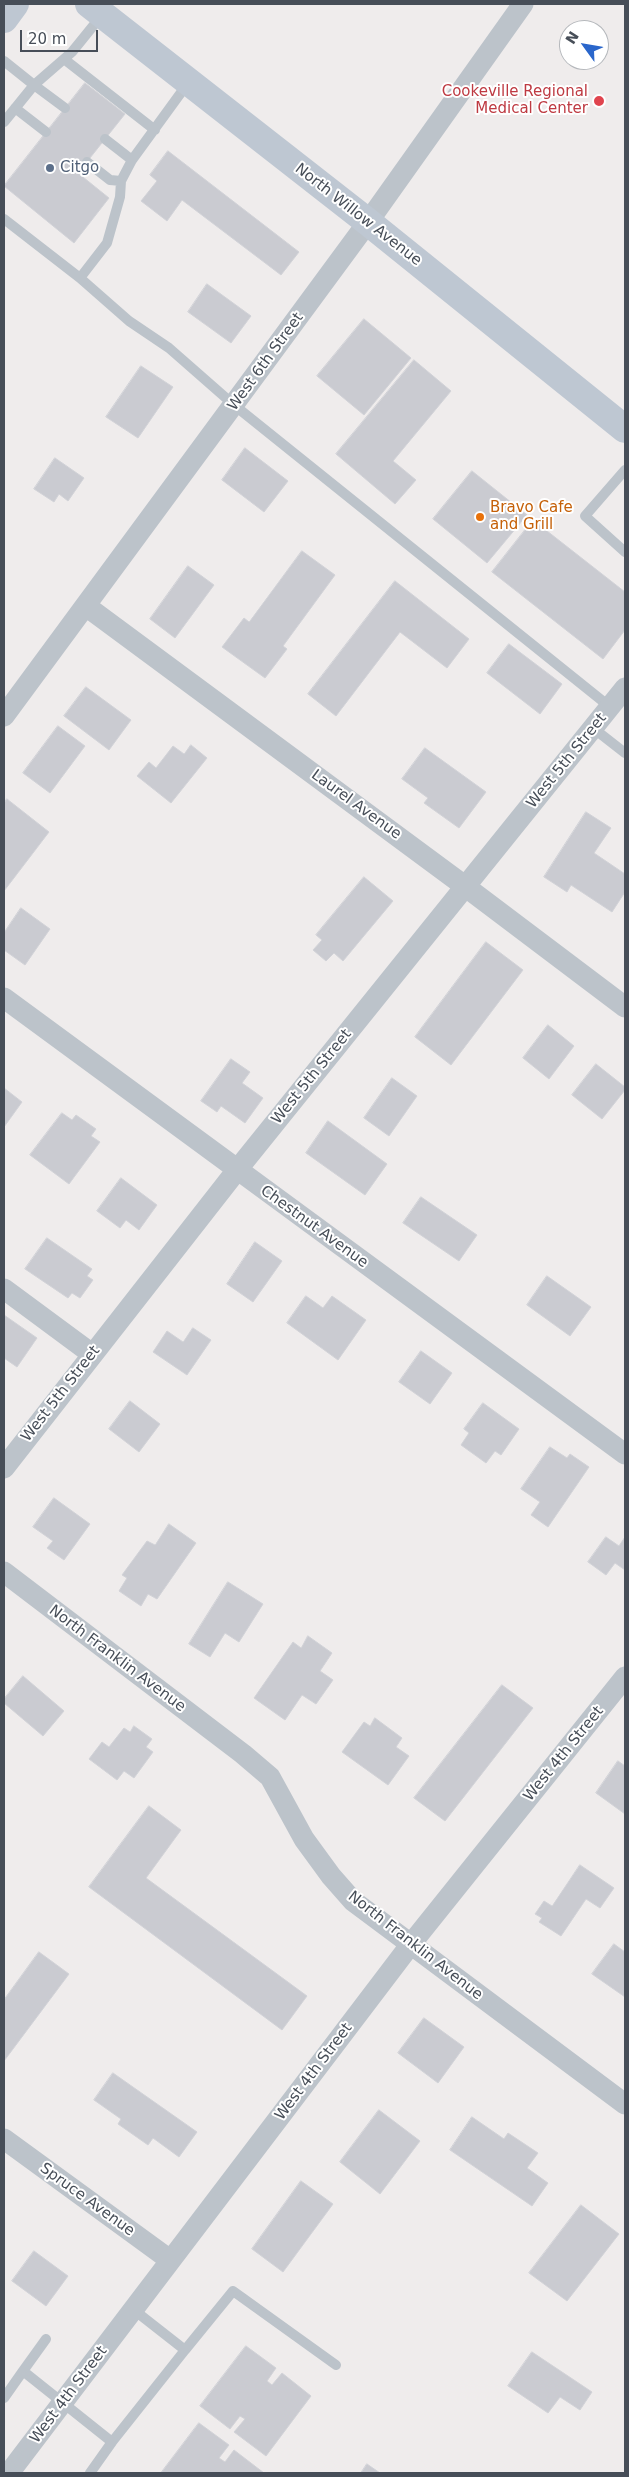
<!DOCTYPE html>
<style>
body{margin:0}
#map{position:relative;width:629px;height:2477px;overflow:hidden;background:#efecec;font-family:"DejaVu Sans",sans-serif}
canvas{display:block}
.frame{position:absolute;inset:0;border:5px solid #474e58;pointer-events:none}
.north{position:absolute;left:559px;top:20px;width:50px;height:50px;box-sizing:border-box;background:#fff;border:1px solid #b5b8bc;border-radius:50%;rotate:302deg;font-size:14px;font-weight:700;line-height:20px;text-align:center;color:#474e58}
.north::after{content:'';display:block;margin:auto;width:18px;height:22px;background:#2a66cb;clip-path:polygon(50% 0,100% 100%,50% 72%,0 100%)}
.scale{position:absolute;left:20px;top:30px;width:78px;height:22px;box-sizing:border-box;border:2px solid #474e58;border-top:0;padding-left:6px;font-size:15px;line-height:18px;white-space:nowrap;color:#474e58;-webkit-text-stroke:4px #fff;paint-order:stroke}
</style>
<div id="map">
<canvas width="629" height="2477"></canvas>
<div class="frame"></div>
<div class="north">N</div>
<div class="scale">20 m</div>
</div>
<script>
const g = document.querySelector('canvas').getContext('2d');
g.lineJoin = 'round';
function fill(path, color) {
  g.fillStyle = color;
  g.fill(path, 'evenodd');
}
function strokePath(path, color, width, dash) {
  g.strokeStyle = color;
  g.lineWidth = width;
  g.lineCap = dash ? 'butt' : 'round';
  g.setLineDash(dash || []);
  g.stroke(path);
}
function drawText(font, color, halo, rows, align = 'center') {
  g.font = font + ' "DejaVu Sans",sans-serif';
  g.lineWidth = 4;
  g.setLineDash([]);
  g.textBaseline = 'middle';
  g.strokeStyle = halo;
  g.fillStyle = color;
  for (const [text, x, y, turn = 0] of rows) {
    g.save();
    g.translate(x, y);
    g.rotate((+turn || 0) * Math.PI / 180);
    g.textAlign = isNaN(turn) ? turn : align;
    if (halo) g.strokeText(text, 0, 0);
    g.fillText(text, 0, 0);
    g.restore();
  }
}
const building = new Path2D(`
 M 85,83 L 125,114 L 78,173 L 109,198 L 74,243 L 4,186 Z
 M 168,151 L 299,252 L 281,275 L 182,200 L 167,221 L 141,201 L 157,181 L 150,175 Z
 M 207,284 L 251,316 L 231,343 L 188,312 Z
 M 364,319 L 411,358 L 364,415 L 317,376 Z
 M 414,360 L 451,391 L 393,461 L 416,480 L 395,504 L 336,454 Z
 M 141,366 L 173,387 L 138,438 L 106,417 Z
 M 245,448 L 288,481 L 264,512 L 222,480 Z
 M 55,458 L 84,478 L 68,501 L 59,494 L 54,502 L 34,489 Z
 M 472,471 L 527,515 L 487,563 L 433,519 Z
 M 533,520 L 625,592 L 625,630 L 603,659 L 492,572 Z
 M 302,551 L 335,575 L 283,646 L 287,649 L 265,678 L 222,647 L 244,618 L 249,622 Z
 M 188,566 L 214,585 L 175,638 L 150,619 Z
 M 395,581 L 469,639 L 447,668 L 400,632 L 336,716 L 308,694 Z
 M 509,644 L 562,684 L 540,714 L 487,673 Z
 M 86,687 L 131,720 L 109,750 L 64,716 Z
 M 58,726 L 85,746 L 50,793 L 23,773 Z
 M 191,745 L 207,758 L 171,803 L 137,776 L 149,762 L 156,768 L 173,746 L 184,754 Z
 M 425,748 L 486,792 L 459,828 L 424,803 L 428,798 L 402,779 Z
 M 7,799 L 49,832 L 4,891 L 4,803 Z
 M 586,812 L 611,828 L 594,853 L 625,874 L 625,892 L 612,912 L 571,885 L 567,892 L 544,877 Z
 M 364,877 L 393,901 L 343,961 L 334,953 L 326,961 L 313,950 L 322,940 L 316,935 Z
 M 21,908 L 50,929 L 25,965 L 4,950 L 4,933 Z
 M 486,942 L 523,970 L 451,1065 L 415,1037 Z
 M 548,1025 L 574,1046 L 549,1079 L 523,1058 Z
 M 231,1059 L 250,1072 L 242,1083 L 263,1098 L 245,1123 L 221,1106 L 217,1112 L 201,1101 Z
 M 596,1064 L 625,1087 L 625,1090 L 602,1119 L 572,1095 Z
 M 392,1078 L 417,1096 L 389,1136 L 364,1118 Z
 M 4,1088 L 22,1102 L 4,1127 Z
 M 62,1113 L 72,1120 L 76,1115 L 96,1129 L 91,1136 L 100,1142 L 69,1184 L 30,1155 Z
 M 328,1121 L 387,1164 L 365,1195 L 306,1153 Z
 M 121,1178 L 157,1205 L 139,1230 L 126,1220 L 120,1228 L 97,1211 Z
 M 421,1197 L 477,1235 L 459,1261 L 403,1223 Z
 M 47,1238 L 92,1269 L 87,1276 L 93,1280 L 80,1298 L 72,1293 L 68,1298 L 25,1269 Z
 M 255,1242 L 282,1261 L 253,1302 L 227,1284 Z
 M 547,1276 L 591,1307 L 570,1336 L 527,1305 Z
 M 306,1296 L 323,1308 L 332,1296 L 366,1320 L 338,1360 L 287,1323 Z
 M 4,1315 L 37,1338 L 17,1367 L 4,1358 Z
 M 193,1328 L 211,1340 L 187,1375 L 153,1352 L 167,1331 L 183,1342 Z
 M 421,1351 L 452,1373 L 430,1404 L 399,1382 Z
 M 130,1401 L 160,1424 L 139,1452 L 109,1429 Z
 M 483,1403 L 519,1429 L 501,1455 L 495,1451 L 486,1463 L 461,1445 L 469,1433 L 464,1429 Z
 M 550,1447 L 567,1458 L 570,1454 L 589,1467 L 548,1527 L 531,1515 L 540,1502 L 521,1489 Z
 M 54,1498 L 90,1524 L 64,1560 L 47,1548 L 53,1541 L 33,1527 Z
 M 169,1524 L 196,1543 L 157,1599 L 148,1594 L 141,1606 L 119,1591 L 127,1578 L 122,1575 L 147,1541 L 155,1545 Z
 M 606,1537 L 619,1546 L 625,1537 L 625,1570 L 615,1563 L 606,1575 L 588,1562 Z
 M 228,1582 L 263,1604 L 239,1642 L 225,1633 L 210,1657 L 189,1644 Z
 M 308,1636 L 332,1653 L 320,1671 L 333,1680 L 316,1704 L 302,1695 L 285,1720 L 254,1698 L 293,1642 L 301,1648 Z
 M 23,1676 L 64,1711 L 43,1736 L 4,1703 L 4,1699 Z
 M 502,1685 L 533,1708 L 445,1821 L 414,1798 Z
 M 375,1718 L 402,1738 L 396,1747 L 409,1756 L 388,1785 L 342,1752 L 364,1722 L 370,1726 Z
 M 134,1726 L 152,1739 L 146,1747 L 153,1752 L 134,1778 L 124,1771 L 117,1780 L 89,1759 L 102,1742 L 109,1747 L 124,1728 L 130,1732 Z
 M 618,1761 L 625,1766 L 625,1814 L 596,1793 Z
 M 149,1806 L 181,1830 L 146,1878 L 307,1996 L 282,2030 L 89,1887 Z
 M 580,1865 L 614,1888 L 600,1908 L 586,1899 L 561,1936 L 539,1922 L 542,1918 L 535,1914 L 544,1901 L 552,1906 Z
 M 614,1944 L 625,1952 L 625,1997 L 592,1974 Z
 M 39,1952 L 69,1974 L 4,2061 L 4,2000 Z
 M 424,2018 L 464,2047 L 438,2083 L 398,2053 Z
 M 113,2073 L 197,2132 L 179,2157 L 153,2138 L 148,2145 L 118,2124 L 121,2119 L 94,2100 Z
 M 379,2110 L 420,2141 L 380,2194 L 340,2162 Z
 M 472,2117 L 504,2139 L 508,2133 L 538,2153 L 527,2168 L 548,2183 L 532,2206 L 450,2150 Z
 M 301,2181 L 333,2204 L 283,2272 L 252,2249 Z
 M 581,2205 L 619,2234 L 567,2301 L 529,2273 Z
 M 34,2251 L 68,2276 L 46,2306 L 12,2281 Z
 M 246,2346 L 276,2368 L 267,2381 L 272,2385 L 282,2373 L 311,2396 L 266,2456 L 234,2432 L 245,2419 L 240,2416 L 230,2429 L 200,2406 Z
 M 532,2352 L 592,2392 L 580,2410 L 560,2397 L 548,2413 L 508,2386 Z
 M 199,2423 L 229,2445 L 219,2458 L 225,2462 L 234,2450 L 264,2473 L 161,2473 Z
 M 367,2464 L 380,2473 L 361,2473 Z`);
fill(building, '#cacbd1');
strokePath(building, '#d1d2d7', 1);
strokePath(new Path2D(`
 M 64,59 L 155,130
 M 4,61 L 34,85 L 4,122
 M 15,108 L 46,132
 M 65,108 L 34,85 L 72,52 L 102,15
 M 105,139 L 132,160 L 188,83
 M 87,162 L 110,180 L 121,181 L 132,160
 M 4,219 L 80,278 L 107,243 L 120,197 L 121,181
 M 80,278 L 129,321 L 169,348 L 234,405 L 610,707
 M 625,470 L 585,516 L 625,552
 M 593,728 L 625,753
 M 185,2350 L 233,2291 L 336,2365
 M 23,2371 L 46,2339
 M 4,2398 L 23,2371 L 112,2442 L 185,2350 L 134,2310
 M 90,2473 L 112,2442`), '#bcc3ca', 10);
strokePath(new Path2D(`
 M 86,606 L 466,887 L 625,1007
 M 4,716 L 368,222 L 523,4
 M 4,998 L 625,1454
 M 4,1289 L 92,1354
 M 4,1468 L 237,1170 L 625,688
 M 4,1572 L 243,1754 L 270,1777 L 304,1839 L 331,1876 L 353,1901 L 625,2104
 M 4,2139 L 170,2260
 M 9,2473 L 411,1944 L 625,1677`), '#bcc3ca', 21);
strokePath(new Path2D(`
 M 89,4 L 368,222 L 625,429
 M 4,19 L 15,4`), '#bec7d2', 28);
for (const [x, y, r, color] of [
 [599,101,6,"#e0444e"],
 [50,168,5,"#5c6f8a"],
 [480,517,5,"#e8710a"]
]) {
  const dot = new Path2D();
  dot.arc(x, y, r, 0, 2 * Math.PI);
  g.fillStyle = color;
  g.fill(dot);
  strokePath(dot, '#fff', 2);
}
drawText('15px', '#be3a42', '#fff', [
 ["Cookeville Regional",588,92],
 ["Medical Center",588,109]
], 'right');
drawText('15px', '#4e5e75', '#fff', [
 ["Citgo",60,168]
], 'left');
drawText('15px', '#474e58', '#fff', [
 ["North Willow Avenue",358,215,38],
 ["West 6th Street",266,362,-54],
 ["West 5th Street",567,761,-51],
 ["Laurel Avenue",356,805,36],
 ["West 5th Street",312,1077,-51],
 ["Chestnut Avenue",314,1227,36],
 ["West 5th Street",61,1394,-52],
 ["North Franklin Avenue",117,1659,37],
 ["West 4th Street",564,1754,-51],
 ["North Franklin Avenue",415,1946,38],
 ["West 4th Street",314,2072,-53],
 ["Spruce Avenue",87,2200,36],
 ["West 4th Street",69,2395,-53]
]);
drawText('15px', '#c56008', '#fff', [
 ["Bravo Cafe",490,508],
 ["and Grill",490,525]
], 'left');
</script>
